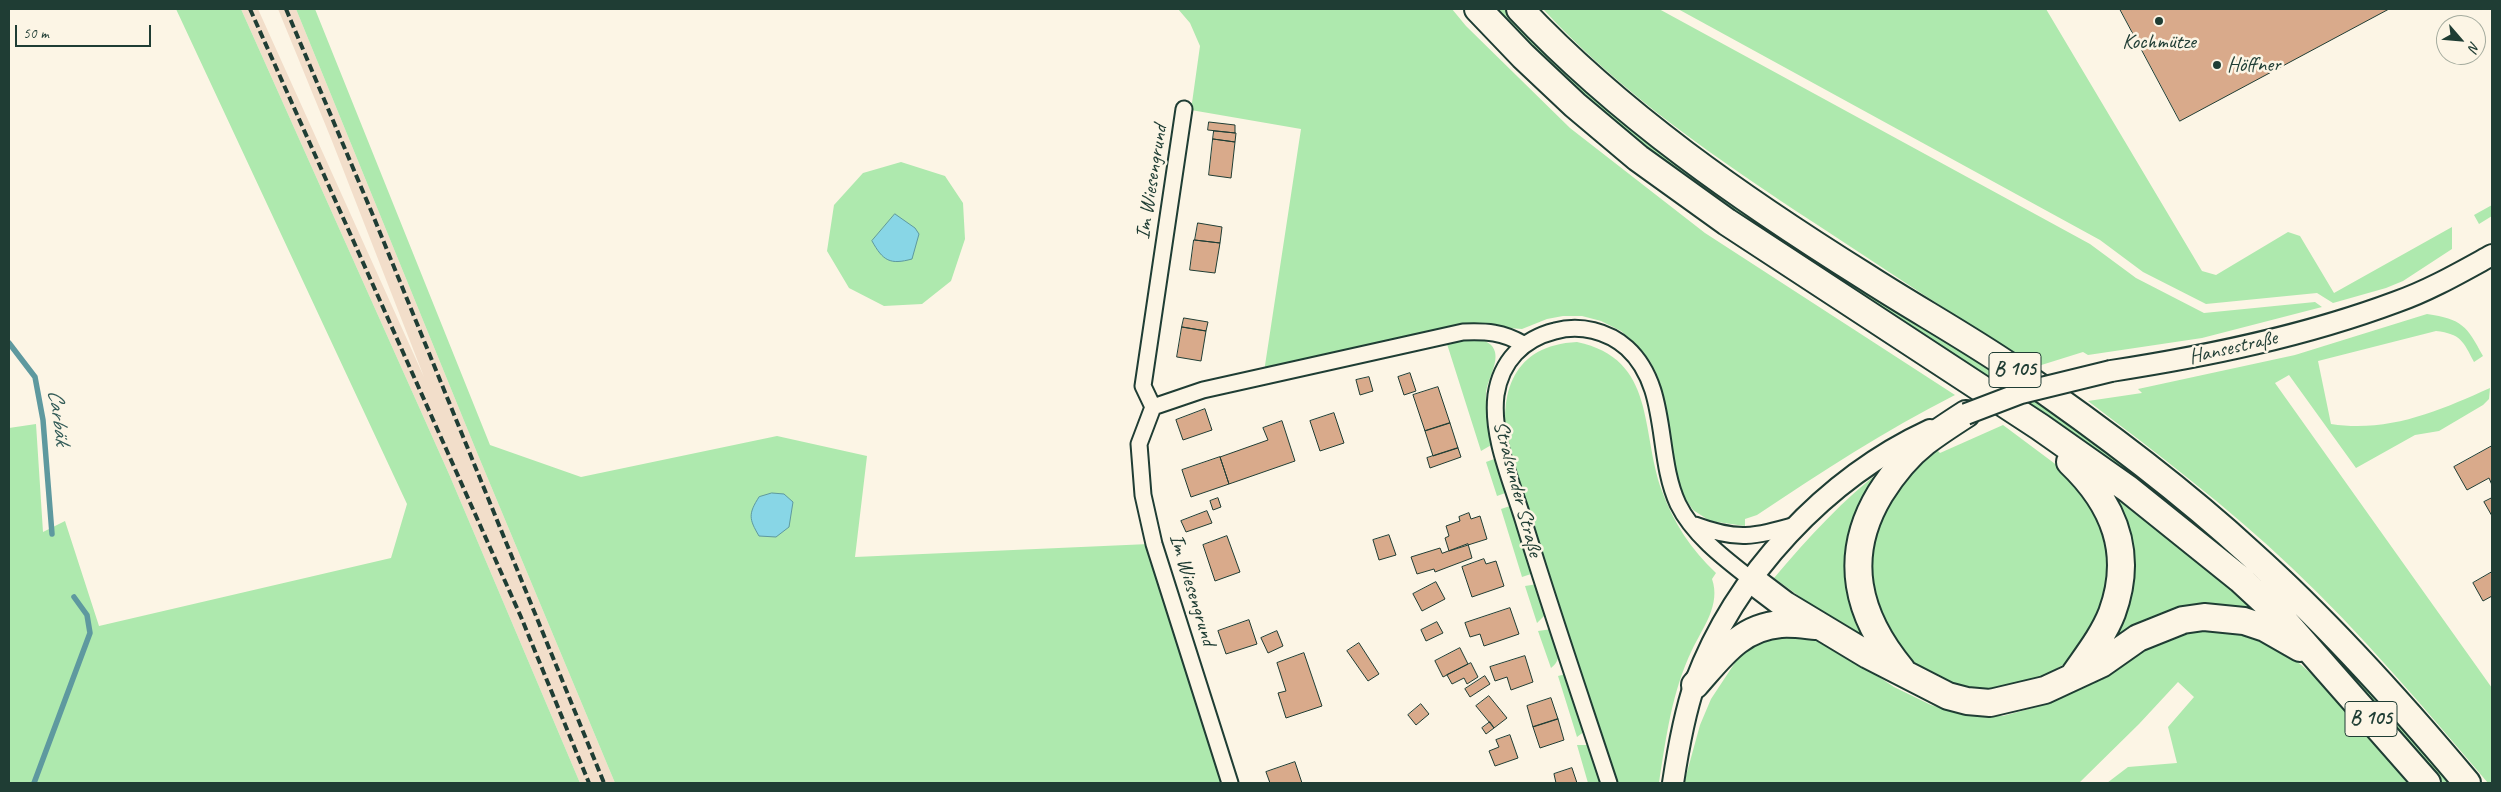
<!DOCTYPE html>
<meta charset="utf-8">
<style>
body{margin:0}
#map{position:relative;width:2501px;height:792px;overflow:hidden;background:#fcf5e5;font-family:Caveat,sans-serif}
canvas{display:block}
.frame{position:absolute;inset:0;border:10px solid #1f3d34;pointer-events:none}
.north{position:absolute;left:2436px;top:15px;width:50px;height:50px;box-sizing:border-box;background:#fcf5e5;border:1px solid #a4ab9e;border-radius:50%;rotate:117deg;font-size:14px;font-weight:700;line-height:20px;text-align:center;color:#1f3d34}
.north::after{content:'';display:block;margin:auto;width:18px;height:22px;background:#1f3d34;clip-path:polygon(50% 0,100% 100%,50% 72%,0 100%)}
.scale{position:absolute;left:15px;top:25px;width:136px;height:22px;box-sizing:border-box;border:2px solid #1f3d34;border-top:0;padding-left:6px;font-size:15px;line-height:18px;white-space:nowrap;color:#1f3d34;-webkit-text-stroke:4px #fcf5e5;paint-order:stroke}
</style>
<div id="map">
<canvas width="2501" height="792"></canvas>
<div class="frame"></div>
<div class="north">N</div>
<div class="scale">50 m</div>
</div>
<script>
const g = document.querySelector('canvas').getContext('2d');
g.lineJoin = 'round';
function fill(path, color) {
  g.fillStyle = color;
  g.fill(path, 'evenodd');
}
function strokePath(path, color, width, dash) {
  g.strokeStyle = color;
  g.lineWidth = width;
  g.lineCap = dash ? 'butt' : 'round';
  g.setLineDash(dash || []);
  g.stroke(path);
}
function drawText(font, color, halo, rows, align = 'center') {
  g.font = font + ' Caveat,sans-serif';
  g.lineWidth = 5;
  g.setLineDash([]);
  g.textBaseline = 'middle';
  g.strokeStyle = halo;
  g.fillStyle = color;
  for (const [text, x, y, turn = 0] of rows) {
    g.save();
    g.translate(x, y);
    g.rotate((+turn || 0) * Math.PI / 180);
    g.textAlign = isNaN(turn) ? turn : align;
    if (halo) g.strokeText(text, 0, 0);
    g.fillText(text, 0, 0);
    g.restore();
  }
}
fill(new Path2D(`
 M 241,9 L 258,9 L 424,377 L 332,141 L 278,9 L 296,9 L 478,455 L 615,783 L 580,783 L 449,474 Z`), '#f2deca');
fill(new Path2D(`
 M 176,9 L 241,9 L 449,474 L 580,783 L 9,783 L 9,428 L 36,424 L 43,532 L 65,521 L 99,626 L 391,558 L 407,504 Z
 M 296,9 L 315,9 L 490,445 L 581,477 L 777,436 L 867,456 L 855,557 L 1149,544 L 1225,783 L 615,783 L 478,455 Z
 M 1178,9 L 1452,9 L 1466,26 L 1570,128 L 1705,233 L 1955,395 C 1884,431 1823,471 1757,515 L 1745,519 L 1745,526 L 1710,521 L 1693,510 L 1680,491 L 1670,453 L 1658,377 L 1650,361 L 1638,346 L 1621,331 L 1601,321 L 1582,316 L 1563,316 L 1547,319 L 1522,329 L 1469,325 L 1264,372 L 1301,129 L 1191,110 L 1200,46 L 1190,23 Z
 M 1492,9 L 1504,9 L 1537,43 L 2128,464 L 2274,587 L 2356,674 L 2454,783 L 2440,783 L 2405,742 L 2266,595 L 1681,176 L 1606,117 Z
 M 1543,9 L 1659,9 L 2090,244 L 2136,278 L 2204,313 L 2315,302 L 2322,307 L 2202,338 L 2088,355 L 2083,352 L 2035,367 C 1962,320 1889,272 1816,224 C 1720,161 1621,94 1543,9 Z
 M 1678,9 L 2046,9 L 2202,271 L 2216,275 L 2288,232 L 2300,236 L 2334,293 L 2452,227 L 2452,249 L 2403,281 L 2386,288 L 2333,303 L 2317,293 L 2206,304 L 2143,272 L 2100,240 Z
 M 901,162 L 945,176 L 963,203 L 965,239 L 951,281 L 922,304 L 884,306 L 849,288 L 827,251 L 834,205 L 863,173 Z
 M 2492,205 L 2492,216 L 2479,224 L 2474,215 Z
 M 2427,314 C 2462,319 2467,326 2483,356 L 2474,362 C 2463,341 2461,334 2436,331 L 2318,361 L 2331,424 C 2388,433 2439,411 2490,388 L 2489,399 L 2483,405 L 2439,431 L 2415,435 L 2356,468 L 2289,375 L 2275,383 L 2492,688 L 2492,783 L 2488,783 C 2425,709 2362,634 2291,567 C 2228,507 2158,454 2088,401 L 2142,393 L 2138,389 L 2295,355 Z
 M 1478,338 C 1486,341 1493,344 1495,352 C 1498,365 1487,380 1486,394 C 1485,410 1489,427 1493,444 L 1481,451 L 1447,344 Z
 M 1577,342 C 1657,359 1640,431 1662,491 C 1674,524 1691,549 1716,573 L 1712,579 C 1721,605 1703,627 1692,650 C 1672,691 1666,738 1659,783 L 1615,783 L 1508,448 C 1498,393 1513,345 1577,342 Z
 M 2003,425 L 2074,478 L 2113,546 L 2106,610 L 2070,661 L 2039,678 L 2010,688 L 1980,691 L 1941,681 L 1908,660 L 1892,644 L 1867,584 L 1877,515 L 1918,461 L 1937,450 L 1940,453 Z
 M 1497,458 L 1508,492 L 1497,496 L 1486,462 Z
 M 1886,467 L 1862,507 L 1869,647 L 1774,578 C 1809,537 1843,499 1886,467 Z
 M 2110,490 L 2249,602 L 2264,621 L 2247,615 L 2101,653 L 2114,632 Z
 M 1513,505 L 1534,573 L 1522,577 L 1501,509 Z
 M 1538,584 L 1547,613 L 1537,623 L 1525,586 Z
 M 2211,625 C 2227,629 2247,632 2262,639 C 2317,665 2369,737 2408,783 L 2107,783 L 2128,767 L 2177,763 L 2168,727 L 2194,697 L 2178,682 L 2139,724 L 2079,783 L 1684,783 L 1700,725 L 1711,699 L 1742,652 L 1774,634 L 1816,638 L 1834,647 L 1894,687 L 1931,705 L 1957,713 L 2003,716 L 2051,703 L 2079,687 L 2156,637 Z
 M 1552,629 C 1556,642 1565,658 1551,668 L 1538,631 Z
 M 1566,674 L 1585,731 L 1577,737 L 1558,676 Z
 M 1577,745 L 1589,745 L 1601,783 L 1588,783 Z`), '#aee9ae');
const water = new Path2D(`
 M 895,214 L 915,228 L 919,234 L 912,259 C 890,265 883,261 872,241 Z
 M 772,493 L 784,494 L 793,502 L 789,527 L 776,537 L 759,536 C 749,519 748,514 759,497 Z`);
fill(water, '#88d6e6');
strokePath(water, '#5e999f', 1);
strokePath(new Path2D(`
 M 9,343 L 35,377 L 43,420 L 52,534
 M 34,783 L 90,633 L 87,615 L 74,597`), '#5e999f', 5.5);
const building = new Path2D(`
 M 2120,9 L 2389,9 L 2180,121 Z
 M 1209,122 L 1235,125 L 1235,133 L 1208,130 Z
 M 1214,131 L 1236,133 L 1235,142 L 1213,139 Z
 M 1213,139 L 1235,142 L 1231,178 L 1209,175 Z
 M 1198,223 L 1222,227 L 1220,243 L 1195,240 Z
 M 1194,240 L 1220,243 L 1215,273 L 1190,270 Z
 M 1184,318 L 1208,322 L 1206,331 L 1182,327 Z
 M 1182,327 L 1206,331 L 1201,361 L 1177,357 Z
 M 1410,373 L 1416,391 L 1404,395 L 1398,377 Z
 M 1369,377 L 1373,391 L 1360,395 L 1356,380 Z
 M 1438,387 L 1450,423 L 1425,431 L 1413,395 Z
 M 1205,409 L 1212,430 L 1183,440 L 1176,420 Z
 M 1334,413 L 1344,443 L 1320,451 L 1310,421 Z
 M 1282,421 L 1295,461 L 1229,484 L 1220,457 L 1268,440 L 1263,428 Z
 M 1450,423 L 1458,448 L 1433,456 L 1425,431 Z
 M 2492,446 L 2492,485 L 2489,478 L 2467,490 L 2454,467 Z
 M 1458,448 L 1461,457 L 1430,468 L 1427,458 Z
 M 1220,457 L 1229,484 L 1191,497 L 1182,470 Z
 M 1218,498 L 1221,507 L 1213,510 L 1210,501 Z
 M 2492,498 L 2492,516 L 2484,502 Z
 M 1207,511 L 1212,523 L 1186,532 L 1181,521 Z
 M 1469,513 L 1471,519 L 1480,516 L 1487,539 L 1449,551 L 1445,538 L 1449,536 L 1446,526 L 1460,521 L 1459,517 Z
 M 1389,535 L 1396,555 L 1379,560 L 1373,540 Z
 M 1227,536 L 1240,572 L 1215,581 L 1203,545 Z
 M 1468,544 L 1472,558 L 1435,572 L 1434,569 L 1417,574 L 1411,557 L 1440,548 L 1442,553 Z
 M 1484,559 L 1486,564 L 1496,561 L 1504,586 L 1472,597 L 1462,567 Z
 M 2492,572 L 2492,596 L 2483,601 L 2473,583 Z
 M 1436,582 L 1445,599 L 1422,611 L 1413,594 Z
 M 1510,608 L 1519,634 L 1484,646 L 1480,634 L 1470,637 L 1465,623 Z
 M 1249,620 L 1257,644 L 1226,654 L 1218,631 Z
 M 1437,622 L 1443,633 L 1426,641 L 1421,630 Z
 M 1277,631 L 1283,646 L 1268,653 L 1261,638 Z
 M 1359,643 L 1379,674 L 1368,681 L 1347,651 Z
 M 1460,648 L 1468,664 L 1443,677 L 1435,661 Z
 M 1304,653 L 1322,706 L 1286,718 L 1278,693 L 1286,691 L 1277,663 Z
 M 1525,656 L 1533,682 L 1511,690 L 1507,677 L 1495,681 L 1490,667 Z
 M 1471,663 L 1478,677 L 1467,684 L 1464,678 L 1452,684 L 1447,675 Z
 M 1485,676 L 1490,684 L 1470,697 L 1465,689 Z
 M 1489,696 L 1507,718 L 1494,728 L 1476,706 Z
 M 1551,698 L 1558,719 L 1533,727 L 1527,706 Z
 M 1421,704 L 1429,714 L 1416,725 L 1408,715 Z
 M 1558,719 L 1564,740 L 1540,748 L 1533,727 Z
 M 1490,722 L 1494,728 L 1486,734 L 1482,728 Z
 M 1510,735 L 1518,758 L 1495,766 L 1489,751 L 1499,747 L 1496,740 Z
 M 1295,762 L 1302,783 L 1270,783 L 1266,772 Z
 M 1572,768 L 1577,783 L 1556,783 L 1554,774 Z`);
fill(building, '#d9aa8b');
strokePath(building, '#1f3d34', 1);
const street = new Path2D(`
 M 1184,109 L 1143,386 L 1153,407 L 1139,444 L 1143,495 L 1154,544 L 1230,783
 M 1153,407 L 1203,390 L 1463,332 C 1486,331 1503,332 1523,344
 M 1695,525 C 1738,541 1753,537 1796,525
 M 1609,783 C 1580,695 1550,608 1523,519 C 1511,480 1491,436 1496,395 C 1501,361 1523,339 1555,331 C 1580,324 1608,331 1627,348 C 1670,387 1655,455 1678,504 C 1693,535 1725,559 1752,580`);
const secondary = new Path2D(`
 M 2111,371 C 2208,356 2305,336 2396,302 C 2430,290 2461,272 2492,255
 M 1673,783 C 1678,750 1684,715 1695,683 C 1735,575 1826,478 1930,430`);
const highway = new Path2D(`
 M 1478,9 L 1523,56 L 1575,105 L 1638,158 L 1727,222 L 2040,427 L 2128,489 L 2240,579 L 2281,617 L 2427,783
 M 1520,9 C 1620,115 1743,200 1866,277 C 1914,308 1965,336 2012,368 C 2095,425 2177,486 2251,554 C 2329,624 2400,703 2467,783
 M 2070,462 C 2114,504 2134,553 2112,613 C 2103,636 2087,656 2074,675
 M 1752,580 L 1785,605 L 1868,655 L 1948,696 L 1967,701 L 1990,703 L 2045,690 L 2101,664 L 2138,638 L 2183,620 L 2204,617 L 2244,621 L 2265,628 L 2300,648
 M 1902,670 C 1857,616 1842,557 1880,494 C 1892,475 1907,456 1925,442 C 1938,432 1952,423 1966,414
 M 1695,685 C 1720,657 1740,627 1781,624 C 1792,623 1805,625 1816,626`);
strokePath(street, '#1f3d34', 19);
strokePath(secondary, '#1f3d34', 24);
strokePath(highway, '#1f3d34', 30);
strokePath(street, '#fcf5e5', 15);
strokePath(secondary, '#fcf5e5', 20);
strokePath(highway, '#fcf5e5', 26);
strokePath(new Path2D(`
 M 250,9 L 521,617 L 589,783
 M 286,9 L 372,213 L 604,783`), '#1f3d34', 4, [8, 4]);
const secondaryBridge = new Path2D(`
 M 1966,414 L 2021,393 L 2111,371`);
strokePath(secondaryBridge, '#1f3d34', 24, []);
strokePath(secondaryBridge, '#fcf5e5', 20);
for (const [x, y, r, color] of [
 [2159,21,5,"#1f3d34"],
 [2217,65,5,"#1f3d34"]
]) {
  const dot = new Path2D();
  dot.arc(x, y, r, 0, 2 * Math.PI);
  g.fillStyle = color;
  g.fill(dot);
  strokePath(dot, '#fcf5e5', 2);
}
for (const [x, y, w] of [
 [2015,370,52],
 [2371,719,52]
]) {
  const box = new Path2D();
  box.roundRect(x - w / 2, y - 17.5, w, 35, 4);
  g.fillStyle = '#fcf5e5';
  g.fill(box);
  strokePath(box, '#1f3d34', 1);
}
drawText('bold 20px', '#1f3d34', null, [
 ["B 105",2015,370],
 ["B 105",2371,719]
]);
drawText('21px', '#1f3d34', '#fcf5e5', [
 ["Kochmütze",2159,42],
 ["Höffner",2227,65,"left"]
]);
drawText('21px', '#1f3d34', '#fcf5e5', [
 ["Im Wiesengrund",1152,182,-81],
 ["Hansestraße",2233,348,-13],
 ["Stralsunder Straße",1517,489,75],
 ["Im Wiesengrund",1192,590,73]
]);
drawText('italic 22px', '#345c58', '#fcf5e5', [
 ["Carbäk",58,417,82]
]);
</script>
